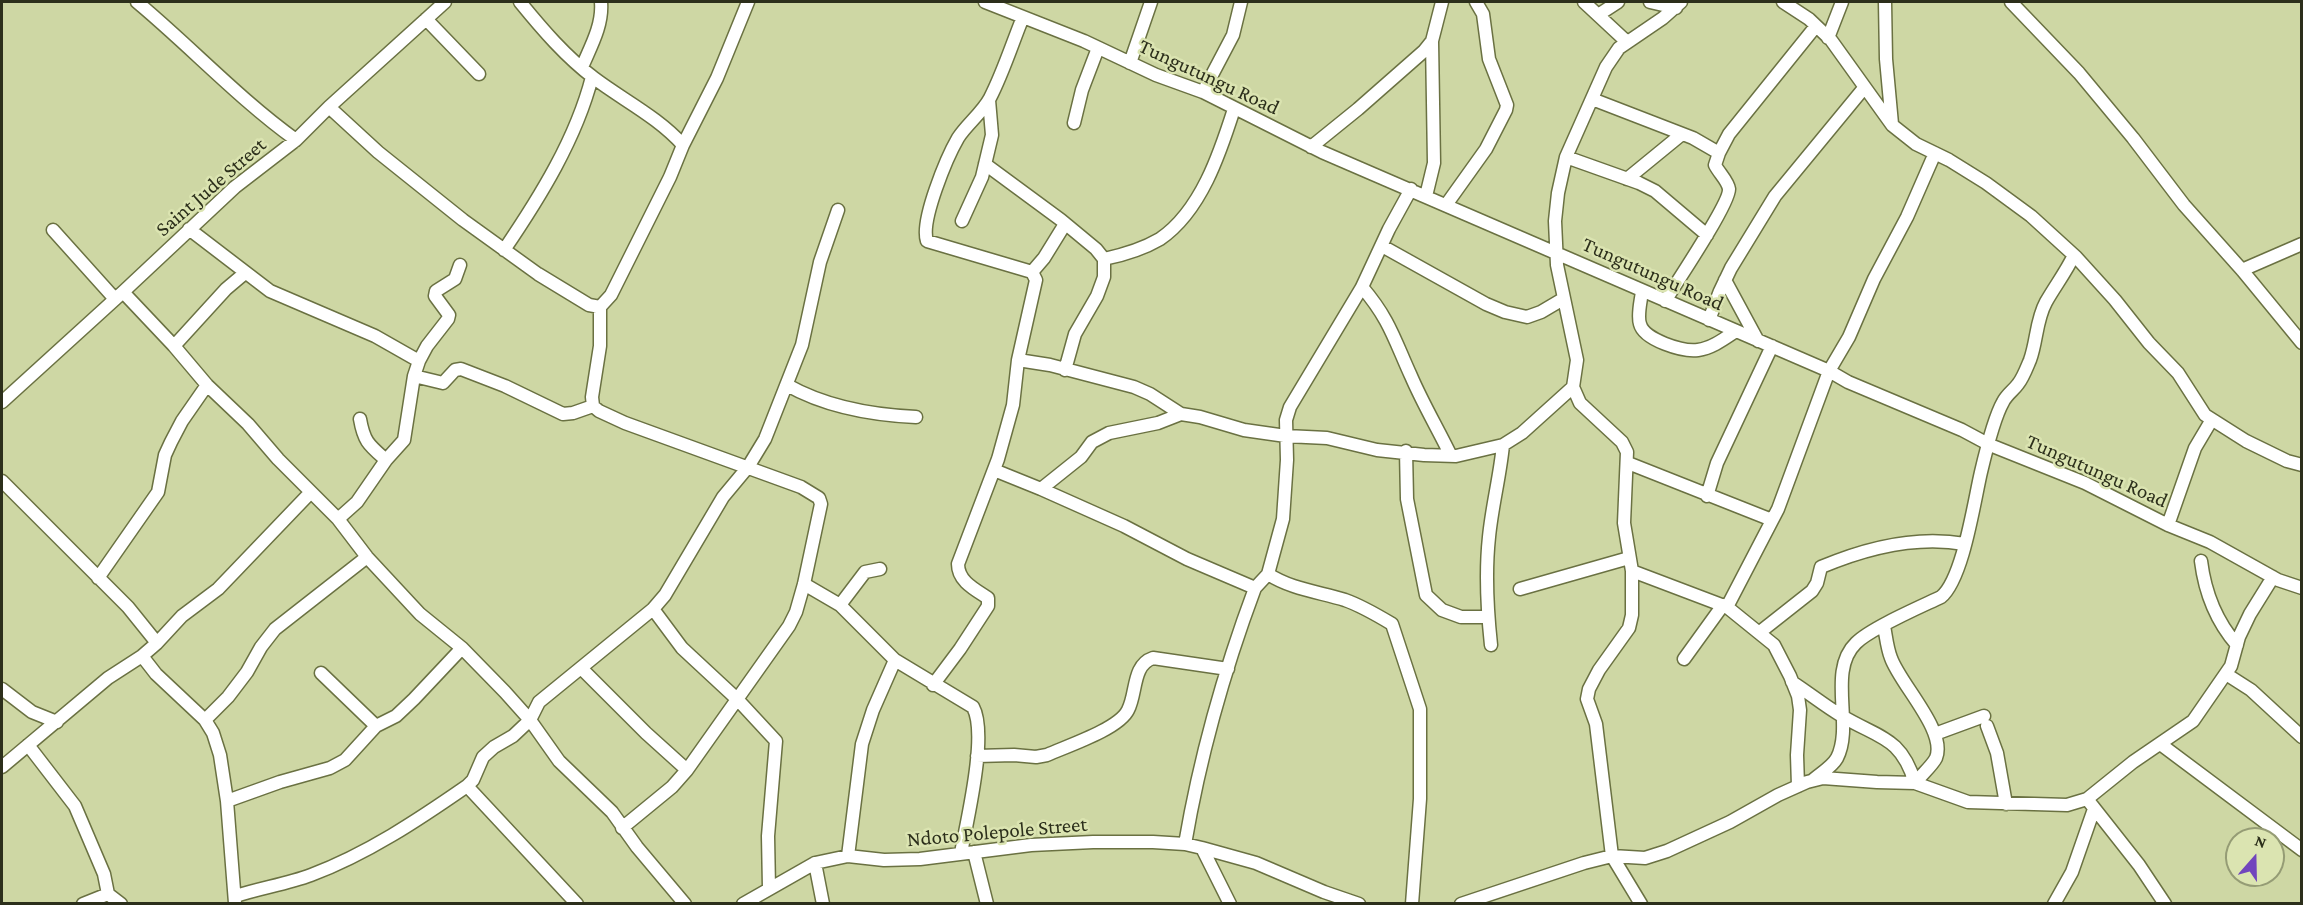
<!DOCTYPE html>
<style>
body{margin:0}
#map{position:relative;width:2303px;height:905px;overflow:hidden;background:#ced7a4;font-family:"Crimson Pro",serif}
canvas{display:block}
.frame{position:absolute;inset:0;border:3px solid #2c2f1b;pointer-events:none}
.north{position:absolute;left:2225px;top:827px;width:60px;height:60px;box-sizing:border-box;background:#dbe4b1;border:2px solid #959c75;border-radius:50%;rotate:20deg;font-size:16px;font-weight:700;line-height:24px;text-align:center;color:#2c2f1b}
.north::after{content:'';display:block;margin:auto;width:21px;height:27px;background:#7145bd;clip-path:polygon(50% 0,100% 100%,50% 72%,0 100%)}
</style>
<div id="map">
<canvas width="2303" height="905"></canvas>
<div class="frame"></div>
<div class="north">N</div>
</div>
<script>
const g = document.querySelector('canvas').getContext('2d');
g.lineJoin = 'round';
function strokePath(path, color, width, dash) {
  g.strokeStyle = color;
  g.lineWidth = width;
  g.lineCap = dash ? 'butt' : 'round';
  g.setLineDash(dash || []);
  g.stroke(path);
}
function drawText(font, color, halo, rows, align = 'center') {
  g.font = font + ' "Crimson Pro",serif';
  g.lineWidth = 5;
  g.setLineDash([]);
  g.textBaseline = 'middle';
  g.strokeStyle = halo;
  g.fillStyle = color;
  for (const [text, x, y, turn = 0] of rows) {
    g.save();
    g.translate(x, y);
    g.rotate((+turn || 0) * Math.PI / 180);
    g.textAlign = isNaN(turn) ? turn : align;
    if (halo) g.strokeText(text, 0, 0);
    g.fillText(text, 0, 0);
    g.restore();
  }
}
const minor = new Path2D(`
 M 137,2 C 191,47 239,99 296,140
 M 520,2 C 542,29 566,57 594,78 C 623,100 658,117 683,145
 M 985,2 L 1084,41 L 1156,75 L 1203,92 L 1322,152 L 1829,371 L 1848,382 L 1962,430 L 1990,445 L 2085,483 L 2168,525 L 2210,542 L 2278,580 L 2302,588
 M 1584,2 L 1627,42
 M 1650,2 L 1676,8
 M 1783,2 L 1809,19 L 1831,40 L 1892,125 L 1916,144 L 1949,160 L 1986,183 L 2031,216 L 2076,257 L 2115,300 L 2149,343 L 2178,373 L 2205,415 L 2246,441 L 2287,461 L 2302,465
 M 1885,2 L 1886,59 L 1892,124
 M 2011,2 L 2079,73 L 2133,138 L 2184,205 L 2242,270 L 2302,343
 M 1598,15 L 1618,2
 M 426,19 L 479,74
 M 1828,38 L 1842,2
 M 1130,63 L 1151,2
 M 582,67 C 591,46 603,25 601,2
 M 1203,92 L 1233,35 L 1241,2
 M 1592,99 L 1693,138 L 1719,153
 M 329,107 L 378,152 L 463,220 L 538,274 L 589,305 L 600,307 L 611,295 L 670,177 L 683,145 L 717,78 L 748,2
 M 1074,123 L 1082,90 L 1098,48
 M 1311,147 L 1358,109 L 1424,51 L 1432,41 L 1442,2
 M 1566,157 L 1639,183 L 1655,191 L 1707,235
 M 985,164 L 1061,220 L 1096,249 L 1104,259 L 1104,277 L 1097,296 L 1075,334 L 1065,370
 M 1627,179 L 1682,134
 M 1426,196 L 1434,163 L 1432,41
 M 1446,205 L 1486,149 L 1506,110 L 1507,105 L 1489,59 L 1483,14 L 1476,2
 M 962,221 L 982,177 L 992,135 L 989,100
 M 189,229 L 270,291 L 375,336 L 419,361
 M 53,230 L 115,299
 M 1382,246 L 1486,304 L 1505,312 L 1527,317 L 1541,312 L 1563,299
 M 504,250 C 540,197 576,139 592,77
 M 1104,259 C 1123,255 1143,249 1160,239 C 1201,211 1220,153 1234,109
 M 2242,270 L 2302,244
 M 1032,272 L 1044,258 L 1065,224
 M 1725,280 L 1758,341
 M 1362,287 C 1390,320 1394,339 1411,376 C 1423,404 1438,429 1451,456
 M 1642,291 C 1641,301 1637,315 1640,324 C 1644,340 1683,352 1698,350 C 1712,348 1724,339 1736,331
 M 123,292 L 174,346 L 207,385 L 248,424 L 278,459 L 338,519 L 367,557 L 420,614 L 462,648 L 505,692 L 530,720 L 559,761 L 612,812 L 637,847 L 685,904
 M 1665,301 C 1675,285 1730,203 1729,189 C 1728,181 1719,173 1715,165 L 1719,153 L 1729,134 L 1816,26
 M 600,307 L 600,346 L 592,397 L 593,406 L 599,411 L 625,423 L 801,487 L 819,498 L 821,504 L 804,584 L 796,612 L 789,626 L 687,770 L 672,787 L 622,828
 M 1709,320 L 1720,291 L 1731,268 L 1775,196 L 1864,88
 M 174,346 L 226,289 L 245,273
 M 1018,360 L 1050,365 L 1134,387 L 1150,394 L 1181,414 L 1200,417 L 1244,430 L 1286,436 L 1327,438 L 1377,450 L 1424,455 L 1456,456 L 1503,445 L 1522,433 L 1573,387
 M 414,376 L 443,383 L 455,370 L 461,369 L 505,386 L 563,414 L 573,413 L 593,406
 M 787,385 C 826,407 872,415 916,417
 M 2,402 L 123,292 L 235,187 L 296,140 L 329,107 L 445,2
 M 360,419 C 364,442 369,445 386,460
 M 1406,451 L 1407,499 L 1426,595 L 1442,610 L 1461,617 L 1488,617
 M 1628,463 L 1772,520
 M 994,470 L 1041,489 L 1124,526 L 1187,559 L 1255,588
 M 2,481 L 128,607 L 157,643
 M 1041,489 L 1081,457 L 1092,442 L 1109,433 L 1158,423 L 1181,414
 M 1707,496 L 1717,463 L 1772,346
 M 338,519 L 357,502 L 386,460 L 404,440 L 414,376 L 419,361 L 427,346 L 448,319 L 449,315 L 435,296 L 436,291 L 455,279 L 460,265
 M 2168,525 L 2195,448 L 2211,421
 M 2201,561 C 2205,593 2216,621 2237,645
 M 1632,571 L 1727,607 L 1774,645 L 1790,676 L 1798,696 L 1800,710 L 1797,755 L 1798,786
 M 1268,574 C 1291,589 1319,592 1345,600 C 1362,606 1377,615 1392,624 L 1420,709 L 1420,799 L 1412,904
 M 98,578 L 158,492 L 165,455 L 171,442 L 182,421 L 207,385
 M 804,584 L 840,605 L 895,660 L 973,707 C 988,734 967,820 961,853
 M 1520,589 L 1629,558
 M 840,605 L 865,572 L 880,569
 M 1727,607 L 1778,509 L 1829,371 L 1849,337 L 1874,279 L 1907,217 L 1935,153
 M 653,609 L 682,648 L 738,700 L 776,741 L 768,836 L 769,888
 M 1884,626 C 1886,636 1887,648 1891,658 C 1900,684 1947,731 1936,758 C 1932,766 1921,775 1915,783
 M 1760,632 L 1812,591 L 1817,583 L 1821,567 C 1866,548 1916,535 1965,544
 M 1491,645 C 1487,608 1485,574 1489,537 C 1492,506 1500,476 1503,445
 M 142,656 L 156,674 L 205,720 L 213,733 L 220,755 L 227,801 L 235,903
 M 1684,659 L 1723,605
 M 582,669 L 646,733 L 687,770
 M 321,673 L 376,726
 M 2226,674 L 2251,690 L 2302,737
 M 1792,682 C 1809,693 1825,706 1842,716 C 1878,738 1901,736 1915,783
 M 933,685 L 960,649 L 988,606 L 988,598 C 974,589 958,581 958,564 L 998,459 L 1013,405 L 1018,360 L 1036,280 L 1032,272 L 927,241 C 920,221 947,157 958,138 C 967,124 982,113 990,98 C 1003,73 1012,44 1023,17
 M 2,689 L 32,712 L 57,722
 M 205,720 L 228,697 L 247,672 L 261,647 L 275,629 L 367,557
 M 1987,726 L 1997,753 L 2006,804
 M 1935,734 L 1984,716
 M 28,745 L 75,806 L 104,874 L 108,894 L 121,904
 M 2163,746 L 2302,850
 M 977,756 L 1014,755 L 1036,757 L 1047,755 C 1067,746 1119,729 1128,710 C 1137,693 1132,665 1153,658 L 1228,669
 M 2,767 L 108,678 L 142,656 L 157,643 L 182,616 L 218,589 L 310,493
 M 1813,780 C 1821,773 1832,767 1837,758 C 1854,725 1827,671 1856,643 C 1871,628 1920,607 1941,597 C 1963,579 1974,502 1981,472 C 1985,455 1995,416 2003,402 C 2007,394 2013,391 2018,384 C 2023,378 2027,367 2030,360 C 2037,341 2036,320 2046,302 C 2055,286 2066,272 2074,255
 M 467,786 L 577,904
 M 2087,799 L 2139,865 L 2165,904
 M 227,801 L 280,782 L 330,768 L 345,760 L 376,726 L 396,716 L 414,699 L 462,648
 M 1185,844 C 1200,756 1224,671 1255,588 L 1268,574 L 1283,519 L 1287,460 L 1286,420 L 1290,407 L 1362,287 L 1389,229 L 1411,189
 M 1202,848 L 1256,863 L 1324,892 L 1359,904
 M 974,852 L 987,904
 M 848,856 L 862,744 L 873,710 L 895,660
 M 815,863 L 823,904
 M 236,896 C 260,888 287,884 311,875 C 367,854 418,820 467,786 L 473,780 L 483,757 L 494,747 L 513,736 L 530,720 L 539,702 L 653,609 L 665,595 L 723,497 L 748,467 L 765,439 L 802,345 L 820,262 L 838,210
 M 83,904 L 108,894
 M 743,904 L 815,863 L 848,856 L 884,860 L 920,859 L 1031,845 L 1093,842 L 1153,842 L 1185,844 L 1202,848 L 1230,904
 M 1461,904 L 1584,863 L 1612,856 L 1645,858 L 1667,851 L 1730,822 L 1778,795 L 1807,782 L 1823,778 L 1877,782 L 1915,783 L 1968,802 L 2067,805 L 2087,799 L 2133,762 L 2193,721 L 2231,666 L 2239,637 L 2250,614 L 2273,577
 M 1641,904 L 1612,856 L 1596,724 L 1587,699 L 1589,689 L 1599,670 L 1629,628 L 1632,615 L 1632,571 L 1624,523 L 1627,452 L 1622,442 L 1580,403 L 1573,387 L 1577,360 L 1557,265 L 1555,221 L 1558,193 L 1566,157 L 1606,67 L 1619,48 L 1663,18 L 1681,2
 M 2054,904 L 2072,872 L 2094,809`);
strokePath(minor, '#6a7142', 15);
strokePath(minor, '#fff', 12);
drawText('21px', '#2c2f1b', '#dbe4b1', [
 ["Tungutungu Road",1209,77,25],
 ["Saint Jude Street",211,187,-41],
 ["Tungutungu Road",1653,274,24],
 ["Tungutungu Road",2097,471,24],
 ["Ndoto Polepole Street",997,832,-5]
]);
</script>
